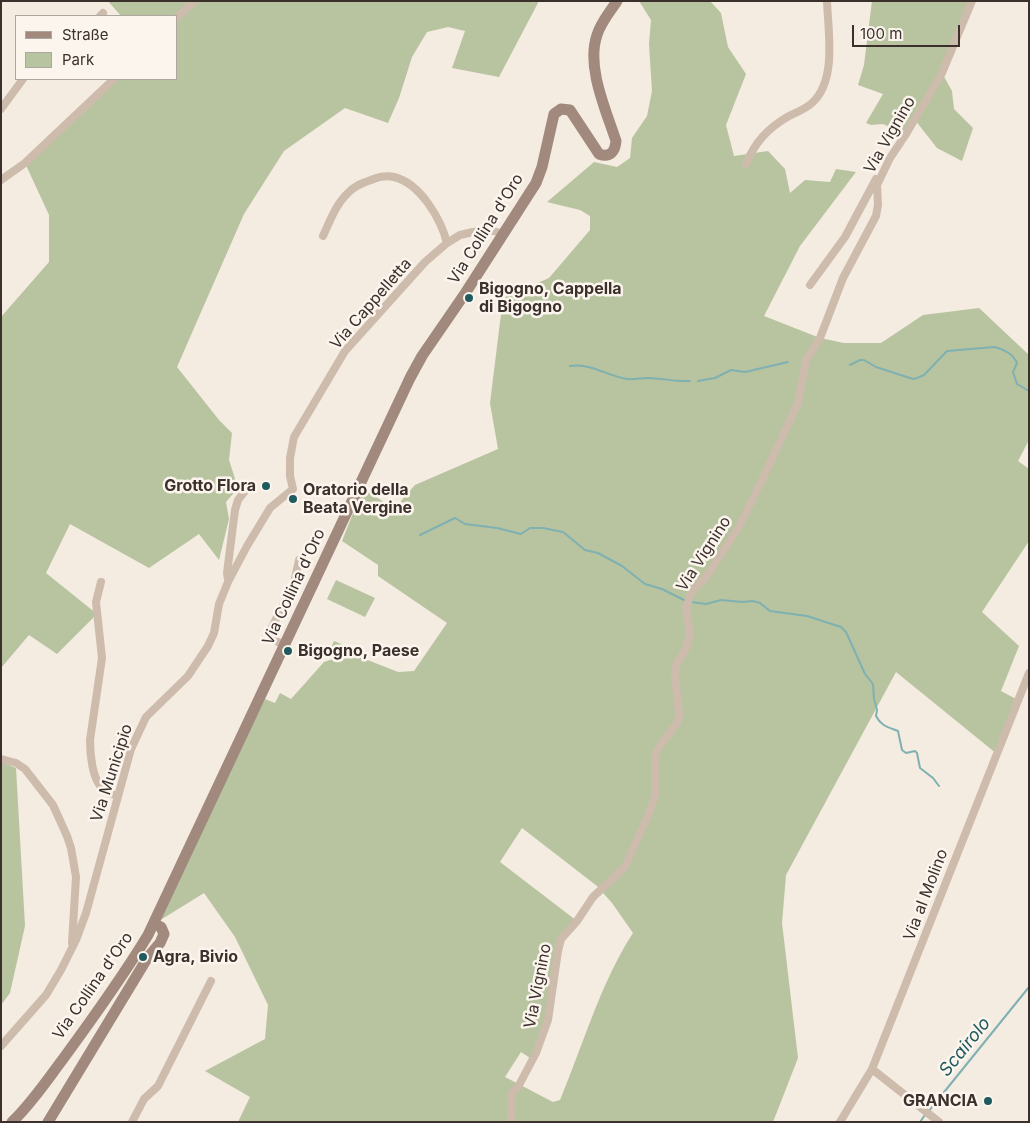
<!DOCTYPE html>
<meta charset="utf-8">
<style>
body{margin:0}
#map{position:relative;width:1030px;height:1123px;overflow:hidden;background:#f4ebe1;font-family:Inter,sans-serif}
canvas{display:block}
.frame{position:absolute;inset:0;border:2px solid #3b302b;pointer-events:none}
.legend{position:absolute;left:15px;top:15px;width:162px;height:65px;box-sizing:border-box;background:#fbf5ee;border:1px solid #aea6a0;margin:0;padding:6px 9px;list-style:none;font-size:15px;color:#3b302b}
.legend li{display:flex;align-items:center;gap:10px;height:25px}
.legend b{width:25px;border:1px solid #aea6a0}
.scale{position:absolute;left:852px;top:25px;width:108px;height:22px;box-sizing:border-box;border:2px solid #3b302b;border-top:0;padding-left:6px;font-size:15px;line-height:18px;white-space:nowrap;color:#3b302b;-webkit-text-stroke:4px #fbf5ee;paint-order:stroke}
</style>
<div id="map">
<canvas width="1030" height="1123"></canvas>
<div class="frame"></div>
<ul class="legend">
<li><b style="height:6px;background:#a18a7d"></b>Straße</li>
<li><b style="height:14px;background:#b8c4a0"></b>Park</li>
</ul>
<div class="scale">100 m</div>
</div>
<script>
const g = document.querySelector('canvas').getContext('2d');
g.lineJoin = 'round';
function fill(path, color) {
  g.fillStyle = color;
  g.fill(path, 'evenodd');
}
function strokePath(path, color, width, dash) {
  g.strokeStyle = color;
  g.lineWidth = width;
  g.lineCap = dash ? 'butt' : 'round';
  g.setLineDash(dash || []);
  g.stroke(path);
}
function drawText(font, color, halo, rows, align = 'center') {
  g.font = font + ' Inter,sans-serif';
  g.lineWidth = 5;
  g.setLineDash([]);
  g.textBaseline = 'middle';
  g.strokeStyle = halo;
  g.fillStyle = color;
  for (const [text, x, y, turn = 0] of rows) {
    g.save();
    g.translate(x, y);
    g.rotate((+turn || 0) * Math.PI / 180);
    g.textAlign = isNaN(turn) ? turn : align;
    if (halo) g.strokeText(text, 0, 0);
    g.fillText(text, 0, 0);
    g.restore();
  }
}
fill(new Path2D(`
 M 108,1 L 539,1 L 499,77 L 452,68 L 465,31 L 448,27 L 427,32 L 412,57 L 399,98 L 388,123 L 345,108 L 284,151 L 244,214 L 177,367 L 219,420 L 232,433 L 229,460 L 238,488 L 226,502 L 229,519 L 219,560 L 199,534 L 149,568 L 70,524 L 46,573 L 97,614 L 57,654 L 29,635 L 1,668 L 1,317 L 49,262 L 49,215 L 25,163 L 114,79 L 176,79 L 176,16 L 121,16 Z
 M 639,1 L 710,1 L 721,13 L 728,47 L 746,74 L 726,125 L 734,156 L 768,151 L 785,169 L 790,193 L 805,180 L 830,182 L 836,169 L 856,172 L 800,246 L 764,316 L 820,338 L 844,343 L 881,343 L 923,315 L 979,308 L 1029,355 L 1029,440 L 1018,461 L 1029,469 L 1029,541 L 982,612 L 1019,646 L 1001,691 L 1018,700 L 997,754 L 896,672 L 786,875 L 782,923 L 798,1058 L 773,1122 L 238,1122 L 250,1097 L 205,1071 L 265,1039 L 268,1005 L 235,937 L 204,893 L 154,924 L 265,699 L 275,703 L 280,693 L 291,699 L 324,662 L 339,657 L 329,652 L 334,641 L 351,648 L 348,656 L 360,657 L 398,672 L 414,671 L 447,623 L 378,576 L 378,565 L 342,541 L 363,488 L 394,509 L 415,485 L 498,449 L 490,403 L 503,298 L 549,278 L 590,230 L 590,216 L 580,210 L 547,202 L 594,162 L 617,167 L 630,158 L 632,138 L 647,116 L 652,91 L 649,44 L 651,20 ZM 522,828 L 597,886 L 612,903 L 633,933 C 601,982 583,1045 560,1100 L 553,1102 L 505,1077 L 521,1052 L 533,1060 L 548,1020 L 561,939 L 577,921 L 500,862 Z
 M 872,1 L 972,1 L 942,73 L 952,91 L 954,109 L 973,128 L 962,161 L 937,148 L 915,120 L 906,134 L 883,124 L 871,125 L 866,123 L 883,94 L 858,85 L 864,65 Z
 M 336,580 L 375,598 L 365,617 L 327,599 Z
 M 1,762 L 16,768 L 25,926 L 10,993 L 1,1005 Z`), '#b8c4a0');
strokePath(new Path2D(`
 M 850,365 L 860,360 L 864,360 L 876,367 L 913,379 L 917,378 L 924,375 L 947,351 L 994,347 C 1003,349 1013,354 1017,363 L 1013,372 L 1017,384 L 1029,391
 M 570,366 C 590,363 608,376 627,379 C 634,380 641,378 647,378 C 662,378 676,382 690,381
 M 698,381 L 715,378 L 731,370 L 745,372 L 788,362
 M 420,535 L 455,518 L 465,524 L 497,528 L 521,534 L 530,528 L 543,528 L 563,532 L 585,550 L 598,553 L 622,566 L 645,584 L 662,589 L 686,601
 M 691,602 L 706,604 L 721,600 L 742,602 L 753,601 L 760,603 L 770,611 L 807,616 L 841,627 L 846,632 L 865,674 L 873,684 L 874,699 L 877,710 L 876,716 C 881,726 888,727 898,731 L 902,750 L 906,753 L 915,751 L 917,753 L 920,768 L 933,778 L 939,786
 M 928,1112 L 1029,987
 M 920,1122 L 925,1115`), '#7fb0b2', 2);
strokePath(new Path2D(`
 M 100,16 L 103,13
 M 176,18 L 195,1
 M 1,109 L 23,79
 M 746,164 C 755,142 768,128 789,116 C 797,112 806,109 813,102 C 837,79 828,31 827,1
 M 1,180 L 25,163 L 114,79
 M 323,236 C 330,221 336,204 348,193 C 354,186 362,183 371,180 C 378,177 386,175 394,177 C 420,183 441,219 447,243
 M 810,285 L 845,237 L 876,179
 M 228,580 L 227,573 L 235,510 L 238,500 L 245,491
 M 101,582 L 96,602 L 102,658 L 90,740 C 90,753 92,780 103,789 C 107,793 113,794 118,796
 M 285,646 L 273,639 L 270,635 L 271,629 L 294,583 L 299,560
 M 1,759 L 16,763 L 25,769 L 53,805 L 67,836 L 71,848 L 76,877 L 72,943
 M 1,1046 L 46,995 L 61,970 L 76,940 L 86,913 L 131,749 L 146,717 L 188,676 L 208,646 L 214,633 L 219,604 L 228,582 L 247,546 L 270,508 L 293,489 L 290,476 L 290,458 L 294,437 L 345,351 L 425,262 L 447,243 L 460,235 L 473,232 L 490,230 L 504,234
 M 872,1069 L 939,1122
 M 132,1122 L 144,1099 L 158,1086 L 211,981
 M 511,1122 L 512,1093 L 518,1087 L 536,1053 L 548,1020 L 558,951 L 561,939 L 577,921 L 593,897 L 625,867 L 652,806 L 655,795 L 655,760 L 656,753 L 659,747 L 678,722 L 679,714 L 675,676 L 676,665 L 686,648 L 690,635 L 686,608 L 691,593 L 706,577 L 740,525 L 763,478 L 798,403 L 806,360 L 820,338 L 843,278 L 876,216 L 878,205 L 877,185 L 890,158 L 906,134 L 942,73 L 972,1
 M 840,1122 L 872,1069 L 1029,673`), '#cdbbac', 8);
strokePath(new Path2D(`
 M 12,1122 C 32,1103 47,1080 63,1059 C 93,1018 122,978 148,935 L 410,378 L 422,356 L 466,292 L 536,183 L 542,167 L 554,114 L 561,109 L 570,110 L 599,154 C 610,158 615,152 616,141 C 606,110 586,67 597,35 C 601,22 610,12 617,1
 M 48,1122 L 148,957 L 160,943 L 164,934 L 161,927 L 154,924`), '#a18a7d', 11);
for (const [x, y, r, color] of [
 [469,298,5,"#1f5a5e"],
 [266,486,5,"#1f5a5e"],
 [293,499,5,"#1f5a5e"],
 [288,651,5,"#1f5a5e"],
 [143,957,5,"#1f5a5e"],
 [988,1101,5,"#1f5a5e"]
]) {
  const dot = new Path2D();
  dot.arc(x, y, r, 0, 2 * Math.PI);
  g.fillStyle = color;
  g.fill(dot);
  strokePath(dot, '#fbf5ee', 2);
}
drawText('16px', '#3b302b', '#fbf5ee', [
 ["Via Vignino",890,135,-60],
 ["Via Collina d'Oro",486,229,-58],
 ["Via Cappelletta",371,304,-49],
 ["Via Vignino",704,554,-57],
 ["Via Collina d'Oro",294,587,-65],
 ["Via Municipio",112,773,-72],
 ["Via al Molino",926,895,-69],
 ["Via Collina d'Oro",93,986,-55],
 ["Via Vignino",538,986,-79]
]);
drawText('bold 16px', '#3b302b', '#fbf5ee', [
 ["Bigogno, Cappella",479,289],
 ["di Bigogno",479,307],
 ["Grotto Flora",256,486,"right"],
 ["Oratorio della",303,490],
 ["Beata Vergine",303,508],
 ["Bigogno, Paese",298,651],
 ["Agra, Bivio",153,957],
 ["GRANCIA",978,1101,"right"]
], 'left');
drawText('italic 18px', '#1f5a5e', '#fbf5ee', [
 ["Scairolo",965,1047,-51]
]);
</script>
